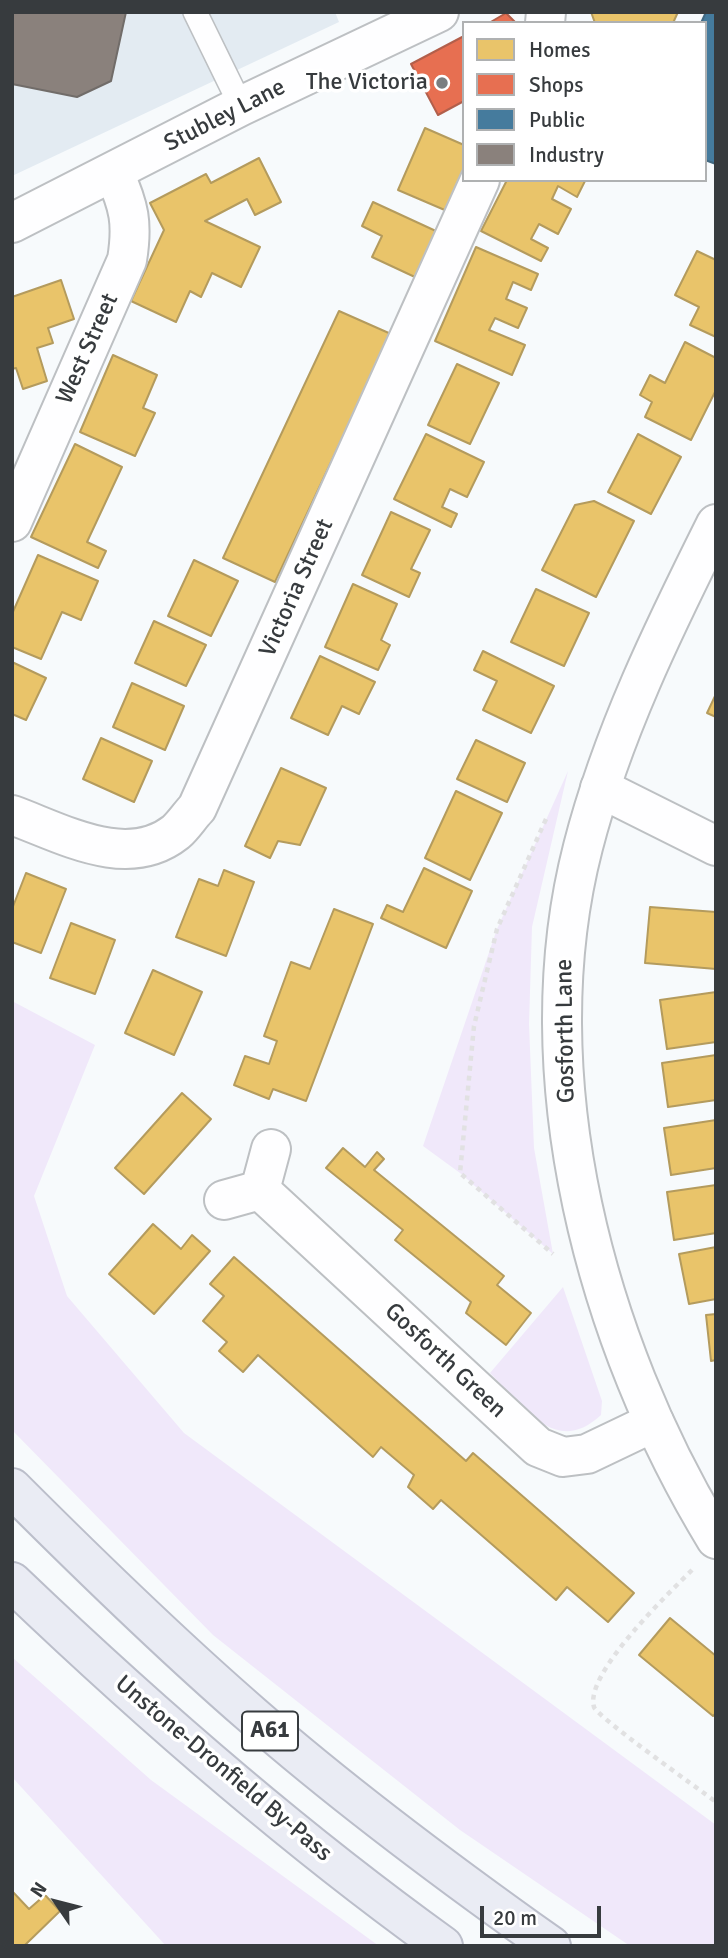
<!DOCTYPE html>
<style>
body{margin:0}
#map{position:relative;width:728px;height:1958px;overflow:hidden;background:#f7fafc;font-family:Signika,sans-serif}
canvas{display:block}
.frame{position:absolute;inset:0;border:14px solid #373b3e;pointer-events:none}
.legend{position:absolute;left:462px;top:21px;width:245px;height:161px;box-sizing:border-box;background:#fff;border:2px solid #afb1b2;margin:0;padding:9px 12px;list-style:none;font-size:21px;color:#373b3e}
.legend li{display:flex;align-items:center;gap:14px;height:35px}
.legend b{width:35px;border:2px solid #afb1b2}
.north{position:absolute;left:21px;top:1867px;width:70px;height:70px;-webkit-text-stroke:5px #fff;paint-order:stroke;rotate:305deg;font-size:19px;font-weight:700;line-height:28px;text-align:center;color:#373b3e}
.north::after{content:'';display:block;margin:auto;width:24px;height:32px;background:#373b3e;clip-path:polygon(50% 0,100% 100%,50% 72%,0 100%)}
.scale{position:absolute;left:480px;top:1906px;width:121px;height:32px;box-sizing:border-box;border:4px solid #373b3e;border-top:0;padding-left:9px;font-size:21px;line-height:24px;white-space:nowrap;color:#373b3e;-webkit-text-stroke:5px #fff;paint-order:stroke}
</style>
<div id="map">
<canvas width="728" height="1958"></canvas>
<div class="frame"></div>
<ul class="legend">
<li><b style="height:19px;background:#e9c46a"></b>Homes</li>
<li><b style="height:19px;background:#e76f51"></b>Shops</li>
<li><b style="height:19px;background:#457b9d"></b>Public</li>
<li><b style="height:19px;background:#8a817c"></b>Industry</li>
</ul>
<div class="north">N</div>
<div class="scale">20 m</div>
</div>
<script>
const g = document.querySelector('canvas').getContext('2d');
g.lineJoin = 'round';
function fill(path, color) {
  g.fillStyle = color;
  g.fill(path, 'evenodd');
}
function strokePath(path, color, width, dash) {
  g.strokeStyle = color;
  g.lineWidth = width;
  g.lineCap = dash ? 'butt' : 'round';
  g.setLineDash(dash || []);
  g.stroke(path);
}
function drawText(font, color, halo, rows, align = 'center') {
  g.font = font + ' Signika,sans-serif';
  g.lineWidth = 7;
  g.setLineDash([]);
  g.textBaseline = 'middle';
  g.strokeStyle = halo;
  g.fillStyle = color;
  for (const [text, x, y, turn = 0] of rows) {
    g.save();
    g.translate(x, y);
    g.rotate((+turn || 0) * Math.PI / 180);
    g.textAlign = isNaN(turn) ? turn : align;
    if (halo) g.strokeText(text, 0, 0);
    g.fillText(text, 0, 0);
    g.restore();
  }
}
fill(new Path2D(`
 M 12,12 L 335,12 L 339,22 L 12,176 Z`), '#e3ebf2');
fill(new Path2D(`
 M 568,771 L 532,927 L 529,1024 L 534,1148 L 553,1254 L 460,1173 L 423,1146 L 497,929 Z
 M 12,1001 L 95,1045 L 34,1196 L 67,1296 L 184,1433 L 716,1825 L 716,1946 L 630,1946 L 460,1830 L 213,1635 L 12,1430 Z
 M 563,1287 L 602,1401 L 601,1415 C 555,1458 522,1405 490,1373 Z
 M 12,1657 L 151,1780 L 379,1946 L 166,1946 L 12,1777 Z`), '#f0e8fa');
const homes = new Path2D(`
 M 591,12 L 678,12 L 673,23 L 595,23 Z
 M 425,128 L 464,145 L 464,171 L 447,211 L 398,190 Z
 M 259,158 L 281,202 L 255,215 L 247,199 L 205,221 L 260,247 L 241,287 L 212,273 L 201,297 L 190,291 L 176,322 L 131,301 L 164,230 L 150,203 L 206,174 L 211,183 Z
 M 507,180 L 585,181 L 577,197 L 558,186 L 552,199 L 571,209 L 558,234 L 539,224 L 531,239 L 548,248 L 541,261 L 481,231 Z
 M 373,202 L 438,232 L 417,278 L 372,257 L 382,236 L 362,226 Z
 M 476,247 L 538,274 L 531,290 L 513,282 L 506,299 L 527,308 L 518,328 L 495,318 L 489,330 L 525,345 L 512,375 L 435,341 Z
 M 697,251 L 716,260 L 716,337 L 690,325 L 699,307 L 675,295 Z
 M 61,280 L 74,319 L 48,328 L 53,343 L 37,348 L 47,381 L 23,389 L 16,368 L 12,369 L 12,297 Z
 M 339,311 L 391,334 L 275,582 L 223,558 Z
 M 685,342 L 716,358 L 716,390 L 691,440 L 645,417 L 652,402 L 640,395 L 650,375 L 665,383 Z
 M 113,355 L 157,375 L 143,408 L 155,413 L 135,456 L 80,432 Z
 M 457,364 L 499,383 L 470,444 L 428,425 Z
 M 426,434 L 484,462 L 467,497 L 450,489 L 442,507 L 457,514 L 451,527 L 394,499 Z
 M 638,434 L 681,457 L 651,514 L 608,492 Z
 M 75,444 L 122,467 L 87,542 L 106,551 L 98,568 L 31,537 Z
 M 594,501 L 634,521 L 596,597 L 542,570 L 575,505 Z
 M 391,512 L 430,530 L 411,569 L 420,573 L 409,597 L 362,575 Z
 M 38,555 L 98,581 L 81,620 L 62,612 L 41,659 L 12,647 L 12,614 Z
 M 194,560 L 238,581 L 211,636 L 168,616 Z
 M 353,584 L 397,604 L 381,640 L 390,645 L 378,670 L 325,647 Z
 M 536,589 L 589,613 L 564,666 L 511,642 Z
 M 154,621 L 206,645 L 186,686 L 135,663 Z
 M 483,651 L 554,686 L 531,733 L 483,710 L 497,681 L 474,670 Z
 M 320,656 L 375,682 L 359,714 L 342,706 L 328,735 L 291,718 Z
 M 12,662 L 46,678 L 26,720 L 12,714 Z
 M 132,683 L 184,706 L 165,750 L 113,727 Z
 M 716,694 L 716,717 L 707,713 Z
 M 101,738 L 152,761 L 134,802 L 83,779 Z
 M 476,740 L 525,763 L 507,802 L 457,779 Z
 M 281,768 L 326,788 L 300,845 L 278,841 L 270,858 L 245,846 Z
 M 456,791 L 502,813 L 470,880 L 425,858 Z
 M 424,868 L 472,891 L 446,948 L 381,918 L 387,905 L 403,912 Z
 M 224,870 L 254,882 L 226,956 L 176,937 L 199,879 L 218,886 Z
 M 26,873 L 66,889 L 41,953 L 12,942 L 12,909 Z
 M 650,907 L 716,912 L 716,969 L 645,963 Z
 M 334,909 L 373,924 L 306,1101 L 273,1089 L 269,1099 L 234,1085 L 245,1056 L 269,1064 L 277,1041 L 264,1036 L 291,962 L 310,969 Z
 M 71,923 L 115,940 L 95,994 L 50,978 Z
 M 153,970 L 202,992 L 174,1055 L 125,1033 Z
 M 716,992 L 716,1042 L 667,1049 L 660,1000 Z
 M 716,1055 L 716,1100 L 668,1107 L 662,1063 Z
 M 182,1093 L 211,1119 L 144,1194 L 115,1168 Z
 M 716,1120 L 716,1168 L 671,1175 L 664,1128 Z
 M 343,1148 L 365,1167 L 377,1152 L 384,1159 L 374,1170 L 504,1276 L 497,1285 L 531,1313 L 506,1345 L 466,1313 L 471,1302 L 395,1240 L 403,1230 L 326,1168 Z
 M 716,1185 L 716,1233 L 674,1240 L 667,1192 Z
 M 153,1224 L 181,1249 L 192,1235 L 210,1251 L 154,1314 L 109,1274 Z
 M 716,1247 L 716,1299 L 689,1304 L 679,1254 Z
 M 234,1257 L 466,1461 L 473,1453 L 634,1593 L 608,1622 L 567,1587 L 556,1600 L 441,1500 L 433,1509 L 408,1487 L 414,1475 L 381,1447 L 373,1457 L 258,1355 L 243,1372 L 219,1351 L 227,1342 L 203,1321 L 224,1296 L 210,1284 Z
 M 716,1314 L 716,1360 L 711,1361 L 706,1315 Z
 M 670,1618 L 716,1656 L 716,1713 L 713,1716 L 639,1655 Z
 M 12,1891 L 29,1909 L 45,1895 L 60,1911 L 24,1946 L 12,1946 Z`);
fill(homes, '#e9c46a');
strokePath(homes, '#b49b5d', 2);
const shops = new Path2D(`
 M 506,13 L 516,23 L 489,23 Z
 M 464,36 L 464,101 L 438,115 L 411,64 Z`);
fill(shops, '#e76f51');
strokePath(shops, '#b25f4b', 2);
const public = new Path2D(`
 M 706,12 L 716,12 L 716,164 L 705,160 L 705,23 L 701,23 Z`);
fill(public, '#457b9d');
strokePath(public, '#416880', 2);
const industry = new Path2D(`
 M 12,12 L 126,12 L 111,81 L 77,97 L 12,84 Z`);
fill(industry, '#8a817c');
strokePath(industry, '#716c69', 2);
const service = new Path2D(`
 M 195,12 L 241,106`);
const minor = new Path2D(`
 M 545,23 L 546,12
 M 12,522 L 127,260 C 133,223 129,206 114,173
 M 600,788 L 716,846
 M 12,815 C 62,833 127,871 176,832 C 184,825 190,815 197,808 L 480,180
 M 260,1190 L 538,1447 L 563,1457 L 587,1454 L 654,1422
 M 224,1200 L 260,1190 L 271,1149`);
const tertiary = new Path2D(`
 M 12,223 L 241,106 L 439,12
 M 716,524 C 664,628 612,734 583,847 C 524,1075 596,1343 716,1539`);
const trunk = new Path2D(`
 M 12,1488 C 90,1566 169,1643 252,1715 C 347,1798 448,1873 551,1946
 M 12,1582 C 148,1712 290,1836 443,1946`);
strokePath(service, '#bdc0c3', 26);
strokePath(minor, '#bdc0c3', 42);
strokePath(tertiary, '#bdc0c3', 42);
strokePath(trunk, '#bbbeca', 42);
strokePath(new Path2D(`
 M 546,819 L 497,929 L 474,1026 L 460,1173 L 553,1254
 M 692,1570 C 669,1593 584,1674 594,1707 C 597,1717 699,1789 716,1802`), '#e1e1e2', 4.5, [5, 5]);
strokePath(service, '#fefeff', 23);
strokePath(minor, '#fefeff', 38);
strokePath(tertiary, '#fefeff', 38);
strokePath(trunk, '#eaecf4', 38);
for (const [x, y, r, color] of [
 [442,83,7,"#7a7e80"]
]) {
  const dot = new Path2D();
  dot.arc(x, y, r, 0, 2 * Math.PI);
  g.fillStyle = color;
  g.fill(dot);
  strokePath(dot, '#fff', 2.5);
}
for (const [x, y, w] of [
 [270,1731,56]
]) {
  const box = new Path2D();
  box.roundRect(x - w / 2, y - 19.5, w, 39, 5);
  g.fillStyle = '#fff';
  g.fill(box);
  strokePath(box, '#373b3e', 2);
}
drawText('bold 23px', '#373b3e', null, [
 ["A61",270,1731]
]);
drawText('24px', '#373b3e', '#fff', [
 ["The Victoria",428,83]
], 'right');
drawText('24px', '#373b3e', '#fff', [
 ["Stubley Lane",225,116,-27],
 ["West Street",88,349,-66],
 ["Victoria Street",297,588,-66],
 ["Gosforth Lane",566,1031,-91],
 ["Gosforth Green",445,1361,43],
 ["Unstone-Dronfield By-Pass",223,1769,40]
]);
</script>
